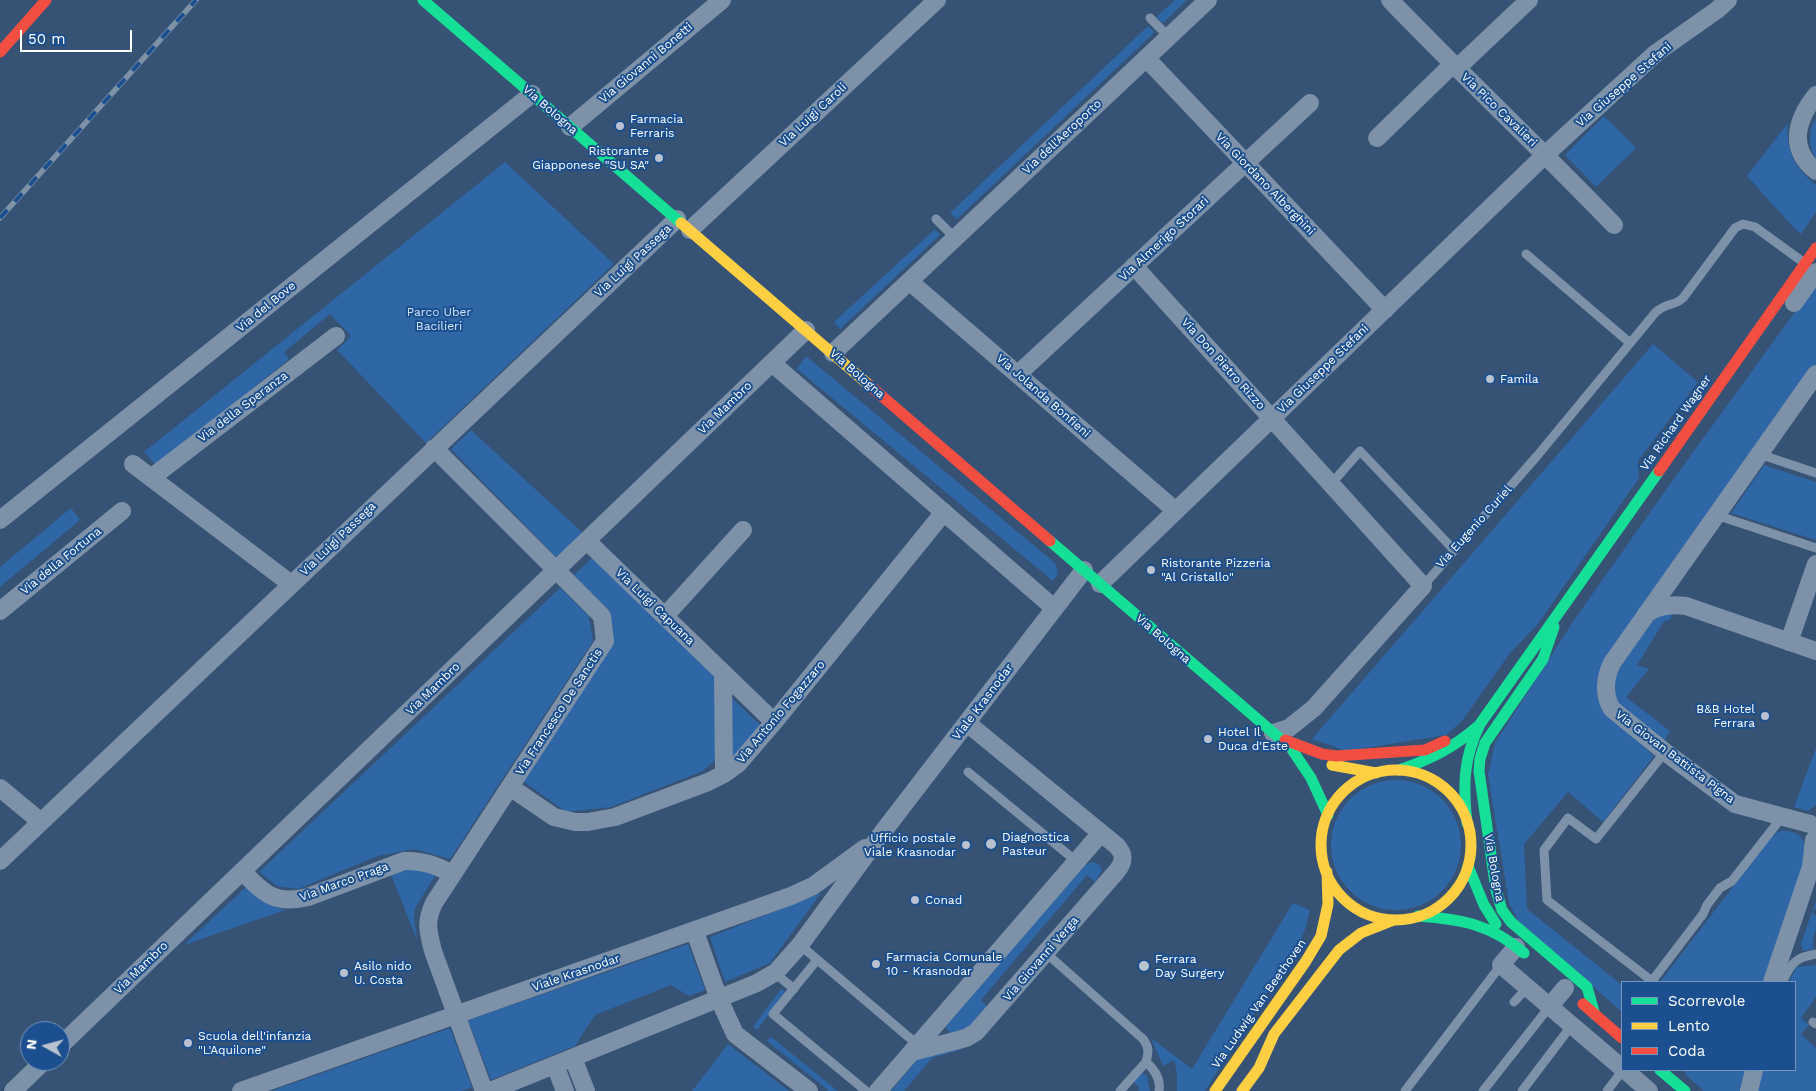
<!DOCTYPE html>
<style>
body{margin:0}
#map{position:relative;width:1816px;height:1091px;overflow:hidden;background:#365274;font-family:"Work Sans",sans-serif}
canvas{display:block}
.legend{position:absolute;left:1621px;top:981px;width:175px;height:90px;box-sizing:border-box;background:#1b4f8f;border:1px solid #7695bc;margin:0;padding:6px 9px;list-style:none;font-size:15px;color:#fff}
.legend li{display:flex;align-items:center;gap:10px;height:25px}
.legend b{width:25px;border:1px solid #7695bc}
.north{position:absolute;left:20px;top:1021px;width:50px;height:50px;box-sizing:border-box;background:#1b4f8f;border:1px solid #7695bc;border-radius:50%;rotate:277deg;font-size:14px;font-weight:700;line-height:20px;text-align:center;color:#fff}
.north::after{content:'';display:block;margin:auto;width:18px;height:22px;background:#b9c2ce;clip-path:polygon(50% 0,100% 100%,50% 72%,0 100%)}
.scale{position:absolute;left:20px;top:30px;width:112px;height:22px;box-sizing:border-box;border:2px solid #fff;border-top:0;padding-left:6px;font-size:15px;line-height:18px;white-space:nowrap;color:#fff;-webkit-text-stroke:4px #1b4f8f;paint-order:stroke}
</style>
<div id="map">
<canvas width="1816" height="1091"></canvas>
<ul class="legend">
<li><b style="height:6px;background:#16e098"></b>Scorrevole</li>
<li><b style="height:6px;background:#ffcf43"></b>Lento</li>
<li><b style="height:6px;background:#f24e42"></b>Coda</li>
</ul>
<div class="north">N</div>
<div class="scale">50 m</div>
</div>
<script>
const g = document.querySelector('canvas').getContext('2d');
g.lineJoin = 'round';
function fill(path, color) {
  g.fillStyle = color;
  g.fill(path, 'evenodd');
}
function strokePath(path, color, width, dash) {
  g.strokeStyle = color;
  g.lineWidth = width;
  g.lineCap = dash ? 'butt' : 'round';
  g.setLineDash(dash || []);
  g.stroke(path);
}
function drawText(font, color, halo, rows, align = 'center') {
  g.font = font + ' "Work Sans",sans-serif';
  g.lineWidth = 4;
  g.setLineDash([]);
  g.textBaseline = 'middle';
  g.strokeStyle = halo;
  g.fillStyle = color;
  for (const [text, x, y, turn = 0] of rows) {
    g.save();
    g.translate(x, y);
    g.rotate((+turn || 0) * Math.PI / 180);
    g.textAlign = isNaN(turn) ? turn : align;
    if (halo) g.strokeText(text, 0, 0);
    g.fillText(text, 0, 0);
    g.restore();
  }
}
fill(new Path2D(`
 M 1175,0 L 1187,0 L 1163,23 L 1156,17 Z
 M 1148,26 L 1155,32 L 957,219 L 950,213 Z
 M 1604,116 L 1636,148 L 1596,187 L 1565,155 Z
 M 1816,119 L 1816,159 C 1809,148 1807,130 1816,119 Z
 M 1788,123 C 1786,151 1794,167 1816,185 L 1816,212 L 1801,234 L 1793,227 L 1747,176 Z
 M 505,162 L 614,264 L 426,443 L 337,350 L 351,336 L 330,314 L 284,352 L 289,359 L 157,466 L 144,452 Z
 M 935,229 L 940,235 L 840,329 L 834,322 Z
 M 1816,283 L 1816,367 L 1609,656 L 1613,719 L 1654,756 L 1603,822 L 1568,792 L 1524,844 L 1527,909 L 1622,985 L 1622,1012 L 1518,921 L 1509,903 L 1488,775 L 1495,743 L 1574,620 L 1675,477 Z
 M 1653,344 L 1698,382 L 1638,461 L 1639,478 L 1538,624 L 1510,653 L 1462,721 L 1446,735 L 1347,751 L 1312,739 Z
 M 806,356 L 1055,563 C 1059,571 1059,574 1053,581 L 797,369 Z
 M 471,430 L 584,534 L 558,559 L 451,449 Z
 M 1764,465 L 1816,482 L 1816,540 L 1731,513 Z
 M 71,508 L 80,520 L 0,587 L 0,567 Z
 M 593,557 L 716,676 L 716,759 L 703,771 L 611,807 L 566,812 L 523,781 L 613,644 L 610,611 L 573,576 Z
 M 560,588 L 589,616 L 593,641 L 450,859 L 414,849 L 378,856 L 298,889 L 277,886 L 259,872 Z
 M 1674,610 L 1670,620 L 1664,621 L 1637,665 L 1649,669 L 1626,697 L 1670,731 L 1663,743 L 1619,704 L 1613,690 L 1615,666 L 1657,615 Z
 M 729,695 L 762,727 L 730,762 Z
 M 1816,748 L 1816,805 L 1808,811 L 1794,807 Z
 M1331 845a65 65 0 1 1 130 0a65 65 0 1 1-130 0Z
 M 1779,831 C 1797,831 1800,833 1808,849 L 1768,982 L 1660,982 L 1768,841 Z
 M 1092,862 L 1099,864 L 1102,870 L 1095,882 L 1087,875 L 981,1000 L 988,1008 L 966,1033 L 953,1035 L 945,1027 L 1083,866 Z
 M 413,867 L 436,874 L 415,908 L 414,918 L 417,940 L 390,872 Z
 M 246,887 L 262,901 L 285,910 L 184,945 Z
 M 821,893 L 770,963 L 725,982 L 710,937 Z
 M 1816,901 L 1816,908 L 1812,912 L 1816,916 C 1816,920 1816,925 1816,929 C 1814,938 1811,938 1814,949 L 1803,951 L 1801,943 Z
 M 1293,903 L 1310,910 L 1306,927 L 1301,939 L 1205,1091 L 1177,1091 L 1177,1073 L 1174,1060 L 1163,1066 L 1151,1038 L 1192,1069 Z
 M 688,944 L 705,990 L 689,996 L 671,985 L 595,1015 L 575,1046 L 491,1080 L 468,1020 Z
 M 1816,965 L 1816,997 L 1801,1018 L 1809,1025 L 1801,1034 L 1816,1048 L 1816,1091 L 1753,1091 L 1758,1070 L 1795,1070 L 1795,982 L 1789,982 L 1796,967 Z
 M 781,989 L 786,992 L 757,1030 L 753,1027 Z
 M 450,1028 L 472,1087 L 461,1091 L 271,1091 Z
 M 771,1037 L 838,1091 L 829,1091 L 767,1041 Z
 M 960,1043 L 963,1049 L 932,1058 L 904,1091 L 891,1091 L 922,1054 Z
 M 728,1044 L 789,1091 L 692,1091 Z
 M 1685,1070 L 1747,1070 L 1742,1091 L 1704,1091 L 1685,1074 Z
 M 1142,1073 L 1147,1076 L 1150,1091 L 1138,1091 L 1140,1088 L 1133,1082 L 1139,1075 Z`), '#2f66a5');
strokePath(new Path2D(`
 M 1150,18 L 1169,37
 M 936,219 L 955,238
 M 1526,254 L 1630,343
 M 1759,454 L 1816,473
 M 1331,484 L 1360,451 L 1454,550
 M 1716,515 L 1816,548
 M 1423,586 L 1537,456 L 1655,313 C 1666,302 1673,307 1683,298 L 1735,228 L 1743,224 L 1755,227 L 1803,262
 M 1665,752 L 1596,839 L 1568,818 L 1544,850 L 1547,900 L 1652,981 L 1703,914 L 1707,905 L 1720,888 L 1732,881 L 1782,817
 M 968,772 L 1076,861
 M 800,945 L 918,1045
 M 1046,953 L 1143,1039 C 1149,1047 1149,1052 1146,1062
 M 817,960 L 773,1014 L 866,1091
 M 775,973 L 794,989
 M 1785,977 C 1792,961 1799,957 1816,954
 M 1514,1002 L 1528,987
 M 1813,1022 L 1816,1024
 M 1120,1091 L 1146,1062 C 1154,1069 1161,1079 1159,1091
 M 1405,1091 L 1501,965
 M 1483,1091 L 1550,1006
 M 1522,1091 L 1572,1025
 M 1607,1091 L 1623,1070`), '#7d92a8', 9);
strokePath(new Path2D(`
 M 1390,0 C 1463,76 1540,148 1614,225
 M 1146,58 L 1385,310
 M 1456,69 L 1529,0
 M 1816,95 C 1796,120 1788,149 1816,171
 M 570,127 L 722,0
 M 1377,138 L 1452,65
 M 690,230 L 937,0
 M 1134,266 L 1423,586 L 1314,708 L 1289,728 L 1273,733
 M 909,281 L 1176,511
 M 1794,303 L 1816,272
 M 833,353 L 1208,0
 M 772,363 L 1054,608
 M 1018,374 L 1310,103
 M 434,448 L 602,616 L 605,641 L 434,903 C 425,922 428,931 433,951 L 484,1091
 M 133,464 L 291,584
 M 151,478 L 336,336
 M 0,520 L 532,94
 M 587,541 L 774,722
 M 1100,584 L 1546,154 L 1656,53 L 1717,10 L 1728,0
 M 0,611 L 122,511
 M 1646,614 C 1658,605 1672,604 1686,606 L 1816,651
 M 665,616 L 743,530
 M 1789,642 L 1816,564
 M 723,673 L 724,774
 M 510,787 L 554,817 L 575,822 L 588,822 L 615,817 L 708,782 L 724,774 L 738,764 L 774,722 L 944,512
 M 0,788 L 41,822
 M 1810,824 L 1735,804 L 1665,752 L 1612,709 C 1603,695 1605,677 1612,663 L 1816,374
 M 0,861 L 677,219
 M 242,871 C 264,894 275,905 308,897 L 404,861 C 423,860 437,866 453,874
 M 695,932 L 719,999 L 735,1034 L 809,1091
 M 1516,947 L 1501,965 L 1622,1068
 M 1772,982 L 1811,867 L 1814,840
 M 1550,1006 L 1565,988
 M 60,1046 L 806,330
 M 912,1052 L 966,1038 L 976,1032 L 1117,871 C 1124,862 1125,855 1117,846 L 967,723
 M 573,1058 L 586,1091
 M 555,1065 L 565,1091
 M 1625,1070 L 1649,1091
 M 13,1091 L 44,1061
 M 241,1091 L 791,896 L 813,886 L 865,848
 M 490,1091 L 757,983 L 776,972 L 800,945 L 882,833 L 1084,570
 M 878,1091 L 1101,833
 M 1749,1091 L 1754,1070`), '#7d92a8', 18);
strokePath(new Path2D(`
 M 423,0 L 681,223
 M 1050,541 L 1291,748 L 1311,778 L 1328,815
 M 1554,627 L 1543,659 L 1485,743 L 1480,759 L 1479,771 L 1496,890 L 1502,910 L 1511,922 L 1587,987 L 1595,1015
 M 1399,770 C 1429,760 1453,748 1477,727
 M 1467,823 C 1463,785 1463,759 1480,724 L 1659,471
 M 1468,866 L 1484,905 L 1496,924
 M 1418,916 C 1460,919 1491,924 1524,953
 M 1660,1070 L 1685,1091`), '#16e098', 11);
strokePath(new Path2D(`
 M 681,223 L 869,385
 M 1332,765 L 1376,773
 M1321 845a75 75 0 1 1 150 0a75 75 0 1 1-150 0Z
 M 1215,1091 L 1306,961 L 1321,936 L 1328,904 L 1327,872
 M 1242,1091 L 1259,1068 L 1274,1034 L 1339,950 L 1361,933 L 1394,920`), '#ffcf43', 11);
strokePath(new Path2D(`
 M 0,52 L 46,0
 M 869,385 L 1050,541
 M 1659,471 L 1816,248
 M 1285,740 L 1322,754 L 1336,756 L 1425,750 L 1445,741
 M 1583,1004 L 1622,1038`), '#f24e42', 11);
const rail = new Path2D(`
 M 0,218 L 196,0`);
strokePath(rail, '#7e92a7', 5.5);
strokePath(rail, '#1b4f8f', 4, [11]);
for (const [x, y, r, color] of [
 [620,126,5,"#b9c2ce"],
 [659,158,5,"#b9c2ce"],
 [1490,379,5,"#b9c2ce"],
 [1151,570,5,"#b9c2ce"],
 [1765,716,5,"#b9c2ce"],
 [1208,739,5,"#b9c2ce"],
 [991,844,6,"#b9c2ce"],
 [966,845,5,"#b9c2ce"],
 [915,900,5,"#b9c2ce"],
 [876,964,5,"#b9c2ce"],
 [1144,966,6,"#b9c2ce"],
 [344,973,5,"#b9c2ce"],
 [188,1043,5,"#b9c2ce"]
]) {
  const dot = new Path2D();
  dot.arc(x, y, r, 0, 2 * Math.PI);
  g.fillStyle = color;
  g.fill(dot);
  strokePath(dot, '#1b4f8f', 2);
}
drawText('12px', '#fff', '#1b4f8f', [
 ["Via Giovanni Bonetti",646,63,-40],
 ["Via Giuseppe Stefani",1624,85,-41],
 ["Via Bologna",550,110,41],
 ["Via Pico Cavalieri",1499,110,44],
 ["Via Luigi Caroli",813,115,-43],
 ["Via dell'Aeroporto",1062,137,-43],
 ["Via Giordano Alberghini",1265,184,46],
 ["Via Almerigo Storari",1164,239,-43],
 ["Via Luigi Passega",633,261,-43],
 ["Via del Bove",266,307,-39],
 ["Via Don Pietro Rizzo",1223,364,48],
 ["Via Giuseppe Stefani",1323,369,-44],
 ["Via Bologna",857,374,41],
 ["Via Jolanda Bonfieni",1043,396,41],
 ["Via della Speranza",243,407,-37],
 ["Via Mambro",725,408,-44],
 ["Via Richard Wagner",1676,423,-55],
 ["Via Eugenio Curiel",1474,527,-48],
 ["Via Luigi Passega",338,539,-44],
 ["Via della Fortuna",61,561,-39],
 ["Via Luigi Capuana",655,607,44],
 ["Via Bologna",1163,639,41],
 ["Via Mambro",433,689,-44],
 ["Viale Krasnodar",983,702,-53],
 ["Via Francesco De Sanctis",559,712,-57],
 ["Via Antonio Fogazzaro",781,712,-50],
 ["Via Giovan Battista Pigna",1675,757,37],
 ["Via Bologna",1494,868,80],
 ["Via Marco Praga",344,882,-20],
 ["Via Giovanni Verga",1041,959,-49],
 ["Via Mambro",141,968,-44],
 ["Viale Krasnodar",576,973,-19],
 ["Via Ludwig Van Beethoven",1259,1004,-55]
]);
drawText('12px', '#fff', '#1b4f8f', [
 ["Farmacia",630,119],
 ["Ferraris",630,133],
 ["Ristorante",649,151,"right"],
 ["Giapponese \"SU SA\"",649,165,"right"],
 ["Famila",1500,379],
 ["Ristorante Pizzeria",1161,563],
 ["\"Al Cristallo\"",1161,577],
 ["B&B Hotel",1755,709,"right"],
 ["Ferrara",1755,723,"right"],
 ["Hotel Il",1218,732],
 ["Duca d'Este",1218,746],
 ["Diagnostica",1002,837],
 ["Pasteur",1002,851],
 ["Ufficio postale",956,838,"right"],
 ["Viale Krasnodar",956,852,"right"],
 ["Conad",925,900],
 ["Farmacia Comunale",886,957],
 ["10 - Krasnodar",886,971],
 ["Ferrara",1155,959],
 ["Day Surgery",1155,973],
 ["Asilo nido",354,966],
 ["U. Costa",354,980],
 ["Scuola dell'infanzia",198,1036],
 ["\"L'Aquilone\"",198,1050]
], 'left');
drawText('12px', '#cfe3fa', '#1b4f8f', [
 ["Parco Uber",439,312],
 ["Bacilieri",439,326]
]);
</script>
